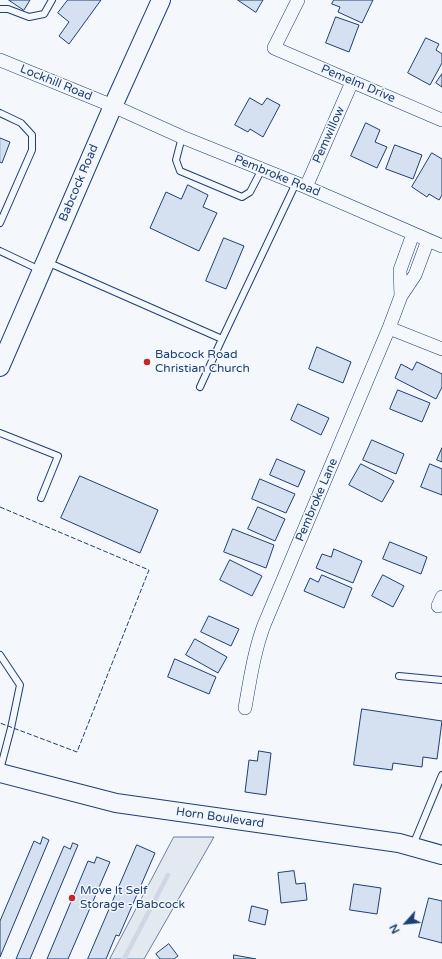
<!DOCTYPE html>
<style>
body{margin:0}
#map{position:relative;width:442px;height:959px;overflow:hidden;background:#f4f7fb;font-family:"Varela Round",sans-serif}
canvas{display:block}
.north{position:absolute;left:386px;top:903px;width:40px;height:40px;-webkit-text-stroke:3px #f4f7fb;paint-order:stroke;rotate:243deg;font-size:11px;font-weight:700;line-height:16px;text-align:center;color:#1d3f73}
.north::after{content:'';display:block;margin:auto;width:14px;height:18px;background:#1d3f73;clip-path:polygon(50% 0,100% 100%,50% 72%,0 100%)}
</style>
<div id="map">
<canvas width="442" height="959"></canvas>
<div class="north">N</div>
</div>
<script>
const g = document.querySelector('canvas').getContext('2d');
g.lineJoin = 'round';
function fill(path, color) {
  g.fillStyle = color;
  g.fill(path, 'evenodd');
}
function strokePath(path, color, width, dash) {
  g.strokeStyle = color;
  g.lineWidth = width;
  g.lineCap = dash ? 'butt' : 'round';
  g.setLineDash(dash || []);
  g.stroke(path);
}
function drawText(font, color, halo, rows, align = 'center') {
  g.font = font + ' "Varela Round",sans-serif';
  g.lineWidth = 3;
  g.setLineDash([]);
  g.textBaseline = 'middle';
  g.strokeStyle = halo;
  g.fillStyle = color;
  for (const [text, x, y, turn = 0] of rows) {
    g.save();
    g.translate(x, y);
    g.rotate((+turn || 0) * Math.PI / 180);
    g.textAlign = isNaN(turn) ? turn : align;
    if (halo) g.strokeText(text, 0, 0);
    g.fillText(text, 0, 0);
    g.restore();
  }
}
const green = new Path2D(`
 M 174,837 L 214,837 L 144,959 L 110,959 Z`);
fill(green, '#e3e9f0');
strokePath(green, '#687fa3', 1);
strokePath(new Path2D(`
 M 124,959 L 168,875`), '#cfd7e4', 4.5);
const building = new Path2D(`
 M 9,0 L 30,0 L 24,10 Z
 M 68,0 L 101,0 L 69,44 L 59,36 L 69,22 L 58,13 Z
 M 238,0 L 263,0 L 256,12 Z
 M 334,0 L 373,0 L 362,23 L 338,12 L 340,7 L 332,4 Z
 M 336,17 L 359,25 L 349,52 L 326,43 Z
 M 426,38 L 439,44 L 436,50 L 442,54 L 442,63 L 430,85 L 408,73 Z
 M 442,74 L 442,87 L 436,83 Z
 M 250,98 L 262,105 L 267,98 L 280,105 L 263,137 L 250,129 L 248,132 L 235,125 Z
 M 366,123 L 380,130 L 375,142 L 387,147 L 377,168 L 351,156 Z
 M 0,138 L 10,142 L 2,163 L 0,162 Z
 M 395,145 L 422,155 L 413,179 L 386,169 Z
 M 432,153 L 442,159 L 442,195 L 439,200 L 429,194 L 427,197 L 412,187 Z
 M 188,185 L 208,195 L 203,207 L 217,213 L 199,251 L 150,228 L 166,192 L 181,199 Z
 M 224,238 L 244,246 L 226,289 L 206,281 Z
 M 317,347 L 351,362 L 343,383 L 309,369 Z
 M 417,362 L 442,374 L 442,387 L 436,399 L 395,378 L 401,364 L 412,370 Z
 M 398,390 L 430,403 L 422,422 L 390,409 Z
 M 298,404 L 329,418 L 321,435 L 291,420 Z
 M 372,440 L 404,454 L 396,474 L 363,460 Z
 M 442,448 L 442,462 L 437,460 Z
 M 277,459 L 305,471 L 298,487 L 270,475 Z
 M 361,464 L 394,481 L 382,502 L 349,485 Z
 M 430,464 L 442,469 L 442,495 L 421,487 Z
 M 80,476 L 158,510 L 140,553 L 61,518 Z
 M 260,479 L 295,494 L 286,513 L 252,499 Z
 M 258,507 L 285,519 L 275,541 L 248,529 Z
 M 233,529 L 274,545 L 266,568 L 224,552 Z
 M 390,542 L 427,557 L 421,574 L 383,559 Z
 M 334,549 L 362,561 L 353,583 L 316,568 L 322,554 L 331,557 Z
 M 230,560 L 262,576 L 252,596 L 220,580 Z
 M 322,575 L 352,588 L 344,608 L 304,591 L 310,578 L 318,582 Z
 M 383,575 L 404,586 L 393,607 L 372,596 Z
 M 209,616 L 239,629 L 231,646 L 201,632 Z
 M 195,639 L 227,657 L 218,673 L 186,655 Z
 M 175,659 L 216,677 L 209,694 L 168,677 Z
 M 362,709 L 442,721 L 437,759 L 423,757 L 422,767 L 393,763 L 392,770 L 354,765 Z
 M 259,751 L 271,753 L 266,795 L 245,792 L 249,760 L 257,761 Z
 M 43,837 L 49,840 L 0,957 L 0,921 L 34,841 L 40,844 Z
 M 73,843 L 78,845 L 30,959 L 16,959 L 64,846 L 70,849 Z
 M 137,845 L 155,853 L 119,936 L 116,935 L 106,959 L 88,959 Z
 M 97,857 L 110,862 L 68,959 L 47,959 L 88,861 L 94,863 Z
 M 294,871 L 296,884 L 305,883 L 307,900 L 281,903 L 278,873 Z
 M 354,884 L 381,888 L 377,914 L 350,910 Z
 M 429,898 L 442,901 L 442,943 L 419,937 Z
 M 252,906 L 268,910 L 265,925 L 249,921 Z
 M 169,944 L 178,956 L 174,959 L 160,959 L 156,954 Z
 M 234,955 L 256,959 L 234,959 Z`);
fill(building, '#d5e0f0');
strokePath(building, '#1d3f73', 1);
const lane = new Path2D(`
 M 0,9 L 8,9 L 29,17 L 44,14 L 52,0
 M 0,113 L 21,123 L 32,135 L 32,150 L 0,223
 M 182,137 L 176,160 L 180,171 L 242,197 L 250,192 L 262,169
 M 0,251 L 40,270
 M 47,262 L 222,339 L 296,183
 M 200,387 L 222,339
 M 0,433 L 58,456 L 41,498
 M 0,655 L 20,685 L 11,728 L 0,770
 M 399,676 L 442,680
 M 413,845 L 442,775`);
const street = new Path2D(`
 M 298,0 L 274,48 L 442,120
 M 0,60 L 113,106 L 182,137 L 306,187 L 442,246
 M 306,187 L 352,82
 M 401,296 L 400,270 L 413,234
 M 389,328 L 442,349
 M 438,606 L 442,597
 M 245,708 C 250,680 254,652 264,625 L 389,328 L 401,296 L 415,275 L 428,240`);
const secondary = new Path2D(`
 M 0,367 L 113,106 L 161,0
 M 0,773 L 116,803 L 399,843 L 442,855`);
strokePath(lane, '#1d3f73', 8);
strokePath(street, '#1d3f73', 14);
strokePath(secondary, '#1d3f73', 20);
strokePath(lane, '#f4f7fb', 6);
strokePath(street, '#f4f7fb', 13);
strokePath(secondary, '#f4f7fb', 18);
strokePath(new Path2D(`
 M 0,507 L 149,570 L 77,752 L 0,723`), '#1d3f73', 1, [5, 2]);
for (const [x, y, r, color] of [
 [147,362,4,"#c62828"],
 [72,898,4,"#c62828"]
]) {
  const dot = new Path2D();
  dot.arc(x, y, r, 0, 2 * Math.PI);
  g.fillStyle = color;
  g.fill(dot);
  strokePath(dot, '#f4f7fb', 1.5);
}
drawText('12px', '#1d3f73', '#f4f7fb', [
 ["Lockhill Road",56,83,22],
 ["Pemelm Drive",358,84,23],
 ["Pemwillow",329,135,-66],
 ["Pembroke Road",277,176,22],
 ["Babcock Road",79,183,-67],
 ["Pembroke Lane",317,500,-67],
 ["Horn Boulevard",220,818,8]
]);
drawText('12px', '#1d3f73', '#f4f7fb', [
 ["Babcock Road",155,355],
 ["Christian Church",155,369],
 ["Move It Self",80,891],
 ["Storage - Babcock",80,905]
], 'left');
</script>
